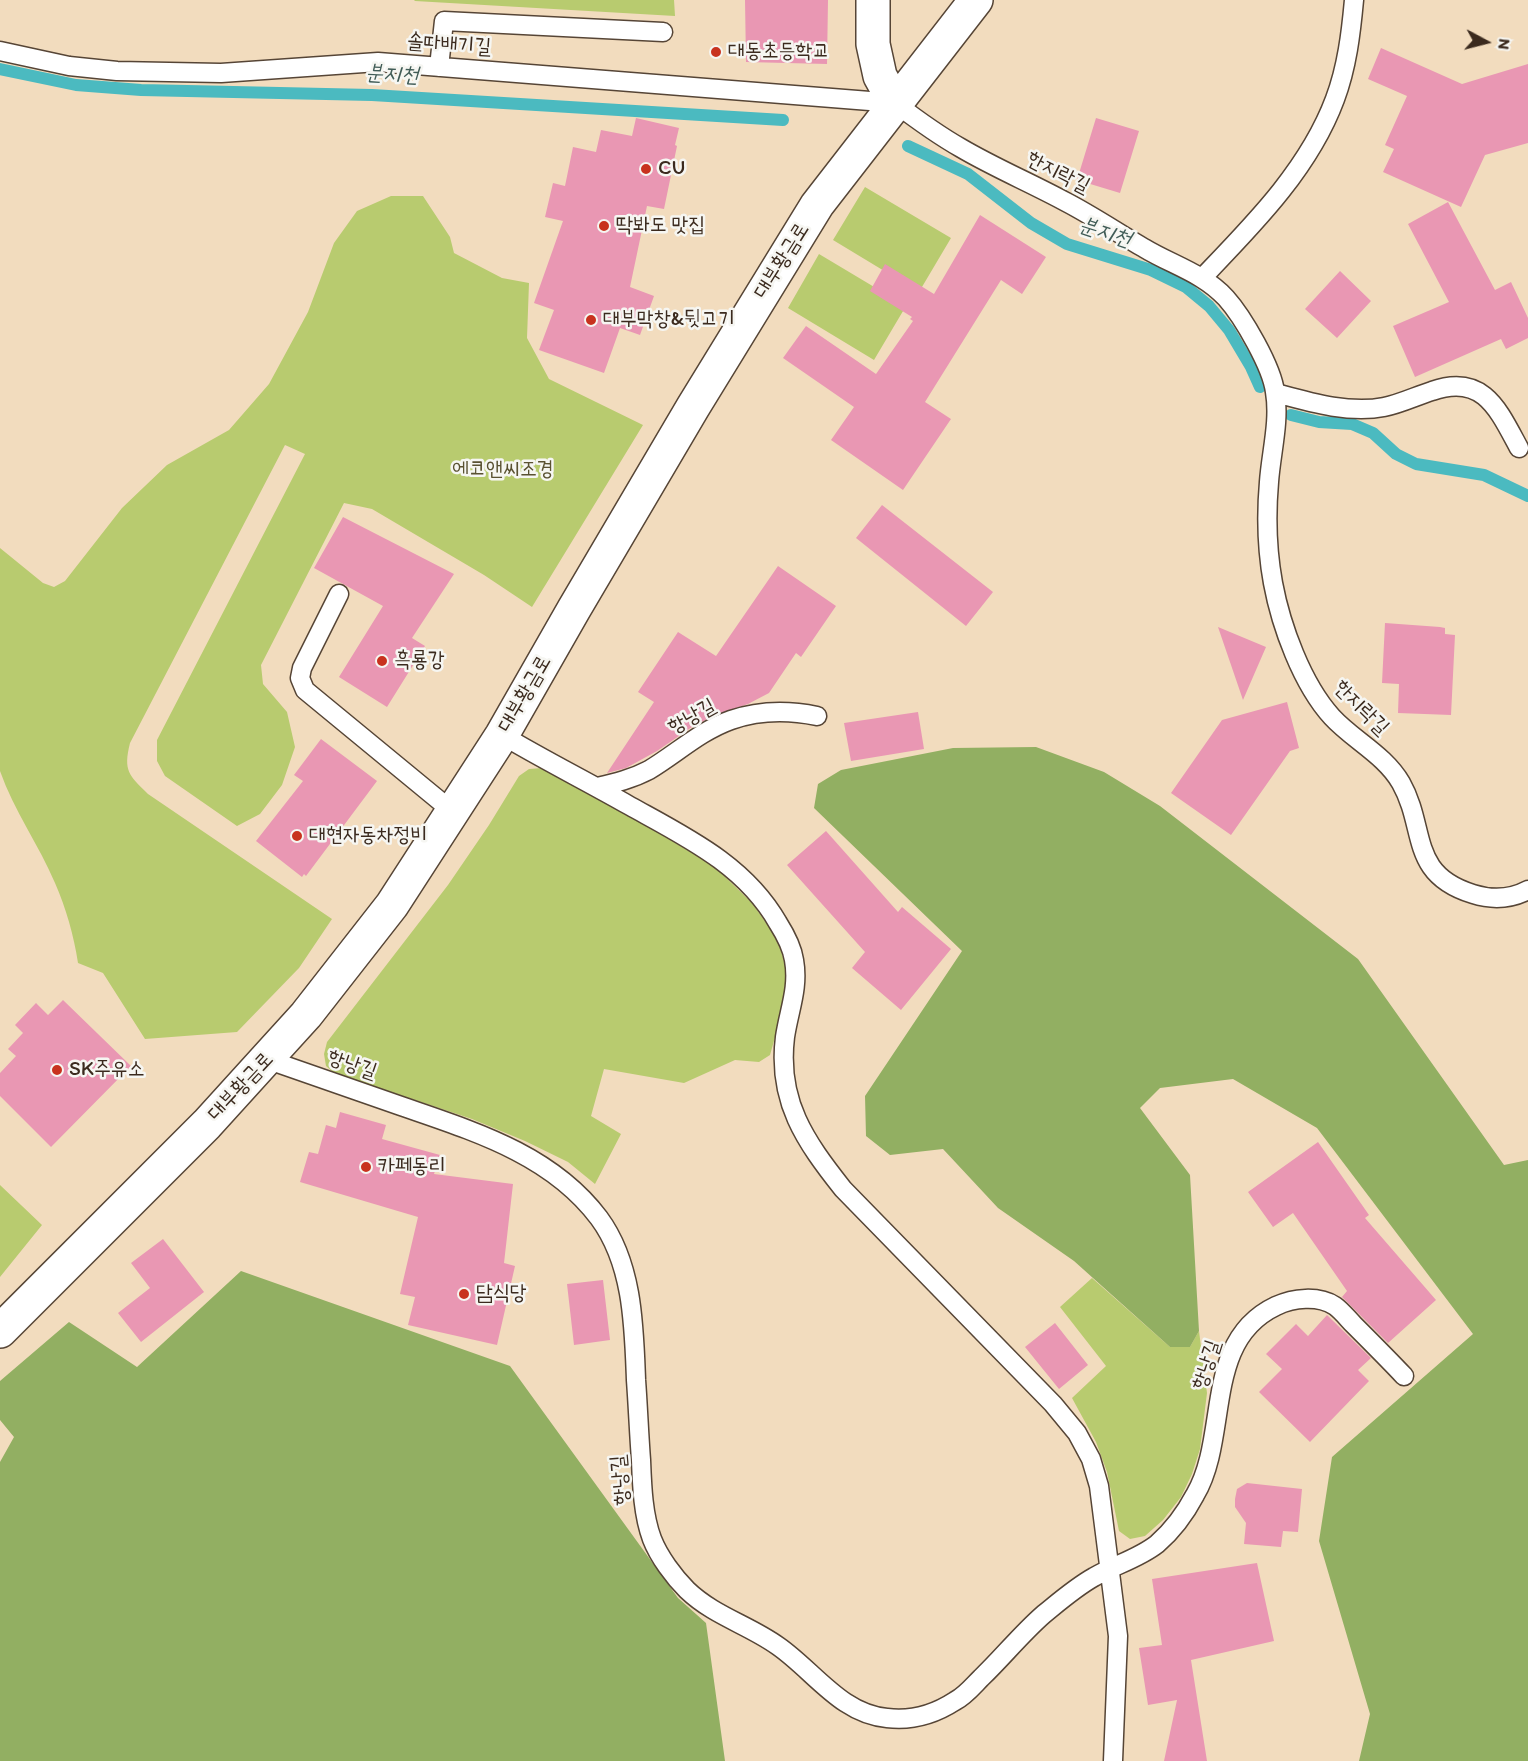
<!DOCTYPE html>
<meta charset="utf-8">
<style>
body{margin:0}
#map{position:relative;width:1528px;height:1761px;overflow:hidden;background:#f2dcbe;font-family:Itim,sans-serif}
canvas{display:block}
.north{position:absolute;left:1456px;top:12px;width:60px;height:60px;-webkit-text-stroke:4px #f6f6f2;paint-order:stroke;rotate:97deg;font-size:16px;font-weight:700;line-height:24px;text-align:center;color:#3b2a1e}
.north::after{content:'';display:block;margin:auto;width:21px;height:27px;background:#3b2a1e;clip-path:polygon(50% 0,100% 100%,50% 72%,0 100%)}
</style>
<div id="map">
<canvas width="1528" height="1761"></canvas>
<div class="north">N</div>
</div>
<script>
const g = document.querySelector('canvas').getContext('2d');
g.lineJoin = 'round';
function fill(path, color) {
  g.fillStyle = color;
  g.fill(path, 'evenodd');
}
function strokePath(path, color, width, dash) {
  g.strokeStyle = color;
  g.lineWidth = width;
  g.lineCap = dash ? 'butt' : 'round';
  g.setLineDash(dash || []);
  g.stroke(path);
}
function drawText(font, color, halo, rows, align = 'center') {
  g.font = font + ' Itim,"Poor Story",sans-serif';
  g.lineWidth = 5;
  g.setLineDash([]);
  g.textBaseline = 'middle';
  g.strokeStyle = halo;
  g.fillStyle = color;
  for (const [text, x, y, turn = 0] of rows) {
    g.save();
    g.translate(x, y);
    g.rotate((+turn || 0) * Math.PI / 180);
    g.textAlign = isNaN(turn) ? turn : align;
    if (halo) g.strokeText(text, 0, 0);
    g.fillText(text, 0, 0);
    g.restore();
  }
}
fill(new Path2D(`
 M 414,0 L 674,0 L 675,16 L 415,1 Z
 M 865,187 L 951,238 L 919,292 L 833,240 Z
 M 391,196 L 423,196 L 450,237 L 454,253 L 502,278 L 529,283 L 527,338 L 549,379 L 643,425 L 532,607 L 484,575 L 372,509 L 344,503 L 261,665 L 263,684 L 287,712 L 295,747 L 282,785 L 260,814 L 237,826 L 165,776 L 157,761 L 157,740 L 305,454 L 285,445 L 130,743 C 123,771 129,775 148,794 L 332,919 L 299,968 L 237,1032 L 145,1039 L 103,973 L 78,963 C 74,936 66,908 55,883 C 39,845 14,811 0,771 L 0,548 L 43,583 L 54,587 L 65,581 L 122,508 L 167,465 L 229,430 L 269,384 L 308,312 L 334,243 L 357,211 Z
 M 819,254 L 906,306 L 874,360 L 788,308 Z
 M 542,768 L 558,773 L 714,866 L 752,903 L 777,938 L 787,971 L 785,1002 L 770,1055 L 759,1062 L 735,1060 L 684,1083 L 604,1069 L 591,1116 L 621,1134 L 595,1184 L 568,1162 L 525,1141 L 472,1119 L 334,1073 L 326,1066 L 324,1054 L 327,1042 L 448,885 L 489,825 L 519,776 L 529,769 Z
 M 0,1185 L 42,1225 L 0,1277 Z
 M 1092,1278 L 1170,1347 L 1190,1347 L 1199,1331 L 1207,1393 L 1200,1449 L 1192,1474 L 1181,1497 L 1163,1520 L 1145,1536 L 1130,1539 L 1119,1531 L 1107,1472 L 1096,1442 L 1072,1398 L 1106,1366 L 1060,1307 Z`), '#b8cb6f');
fill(new Path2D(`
 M 1036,747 L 1104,772 L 1160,806 L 1358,959 L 1504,1165 L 1528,1160 L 1528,1761 L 1359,1761 L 1370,1714 L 1319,1541 L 1332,1457 L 1473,1334 L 1317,1128 L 1233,1079 L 1160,1088 L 1140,1108 L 1190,1175 L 1199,1331 L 1190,1347 L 1170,1347 L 1074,1261 L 998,1208 L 943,1149 L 890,1155 L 866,1136 L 865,1096 L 962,951 L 814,808 L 818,784 L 841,770 L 953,748 Z
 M 241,1271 L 510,1366 L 678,1598 L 706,1623 L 725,1761 L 0,1761 L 0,1462 L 14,1437 L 0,1420 L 0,1381 L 69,1322 L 137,1367 Z`), '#92af62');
strokePath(new Path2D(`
 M 0,69 L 76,85 L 141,90 L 372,95 L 783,120
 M 908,146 L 968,174 L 1031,223 L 1067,244 L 1151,270 L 1186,287 L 1209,306 L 1229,330 L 1251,367 L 1260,387
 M 1291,415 L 1319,422 L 1352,424 L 1373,433 L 1396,454 L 1416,464 L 1484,475 L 1528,496`), '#4bbac0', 12);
fill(new Path2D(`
 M 745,0 L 828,0 L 827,64 L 746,62 Z
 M 1381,48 L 1462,84 L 1528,64 L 1528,143 L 1485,155 L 1461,207 L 1383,172 L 1394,149 L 1385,145 L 1407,96 L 1368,79 Z
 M 636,118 L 679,128 L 675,145 L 677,146 L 664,209 L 647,206 L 630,287 L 654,296 L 640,335 L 620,328 L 604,373 L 539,350 L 554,310 L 534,303 L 563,221 L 545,217 L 553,183 L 565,186 L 573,147 L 596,152 L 601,130 L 632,136 Z
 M 1096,118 L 1139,131 L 1120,193 L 1077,180 Z
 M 1448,202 L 1495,290 L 1511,282 L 1528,318 L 1528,338 L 1506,349 L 1501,339 L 1415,377 L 1393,326 L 1449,302 L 1408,224 Z
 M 980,215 L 1046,257 L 1022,294 L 1001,280 L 925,402 L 951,419 L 903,490 L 831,440 L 854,407 L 783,358 L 806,326 L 876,374 L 913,321 L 910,319 L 912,317 L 870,291 L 885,264 L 934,294 Z
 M 1340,271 L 1371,301 L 1337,338 L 1305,309 Z
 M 882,505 L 993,592 L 966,626 L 856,538 Z
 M 343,517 L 454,574 L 412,638 L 425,646 L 387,707 L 339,677 L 383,606 L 314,568 Z
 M 778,566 L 836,606 L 801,657 L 796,653 L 769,693 L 748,704 L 715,715 L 692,727 L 657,751 L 626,768 L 607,773 L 654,702 L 638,692 L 678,632 L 716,656 Z
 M 1385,623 L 1440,627 L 1445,628 L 1445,634 L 1455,635 L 1451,715 L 1398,713 L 1399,684 L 1382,683 Z
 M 1218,627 L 1266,647 L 1243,700 Z
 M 1287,702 L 1299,748 L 1290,751 L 1231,835 L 1171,793 L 1222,720 Z
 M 918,712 L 924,749 L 851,761 L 844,723 Z
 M 321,739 L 377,781 L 306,876 L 304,874 L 302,877 L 256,841 L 303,781 L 294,775 Z
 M 826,831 L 898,912 L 902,907 L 951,949 L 901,1010 L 852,968 L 865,952 L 787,865 Z
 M 63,1000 L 131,1066 L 51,1147 L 0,1096 L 0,1073 L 16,1056 L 8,1049 L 23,1033 L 15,1025 L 36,1003 L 48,1015 Z
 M 340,1112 L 386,1125 L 382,1139 L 440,1155 L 434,1174 L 513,1184 L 504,1263 L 515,1266 L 497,1345 L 408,1325 L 415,1297 L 400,1294 L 418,1217 L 300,1182 L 309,1152 L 318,1154 L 326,1125 L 336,1128 Z
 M 1318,1142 L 1369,1215 L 1365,1218 L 1436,1300 L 1388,1343 L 1342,1297 L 1347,1291 L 1293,1213 L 1273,1227 L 1248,1192 Z
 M 163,1239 L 204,1292 L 141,1342 L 118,1313 L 150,1288 L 131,1263 Z
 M 603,1280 L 610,1340 L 574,1345 L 567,1284 Z
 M 1327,1315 L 1371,1358 L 1358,1370 L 1369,1381 L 1310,1442 L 1259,1392 L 1282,1369 L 1266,1354 L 1296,1324 L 1308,1336 Z
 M 1055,1323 L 1088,1365 L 1059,1389 L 1025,1347 Z
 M 1247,1483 L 1302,1489 L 1298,1532 L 1283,1531 L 1281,1547 L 1244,1544 L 1246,1523 L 1235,1507 L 1235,1499 L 1237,1489 Z
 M 1257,1563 L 1274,1641 L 1191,1660 L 1207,1761 L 1164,1761 L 1177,1700 L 1148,1705 L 1139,1648 L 1162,1645 L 1152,1579 Z`), '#e997b3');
const service = new Path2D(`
 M 0,51 L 69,66 L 117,71 L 221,73 L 378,62 L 895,103 C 916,119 938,135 961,148 C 995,168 1031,183 1066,202 C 1093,216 1118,233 1144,248 C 1172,265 1203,273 1226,298 C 1243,317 1272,367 1275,392 C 1280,421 1271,453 1269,482 C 1266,516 1267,550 1273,583 C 1281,626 1302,684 1332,717 C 1353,740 1385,755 1401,783 C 1427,829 1408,874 1473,894 C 1492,900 1511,899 1528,890
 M 439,67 L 444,21 L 663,32
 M 1202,278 C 1253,225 1309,169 1335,99 C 1347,67 1351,33 1354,0
 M 1276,393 C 1309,402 1349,414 1384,407 C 1400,404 1416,396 1432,391 C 1483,373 1498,409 1519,448
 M 339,594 L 302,668 L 300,678 L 305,690 L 452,811
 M 502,735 C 544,760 588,782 630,806 C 686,837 745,865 778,923 C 785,934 792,947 794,960 C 799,988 789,1010 785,1037 C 777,1101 805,1141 843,1189 L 1053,1404 L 1077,1433 L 1091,1459 L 1099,1486 L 1118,1636 L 1113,1761
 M 597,787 C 615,783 632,779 649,770 C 676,754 700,731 731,720 C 760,710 788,710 817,716
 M 266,1059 C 311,1075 356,1090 401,1106 C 473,1131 551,1154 599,1218 C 633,1264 634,1326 636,1380 C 638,1407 639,1434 641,1460 C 642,1486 643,1515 652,1539 C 659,1557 674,1577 687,1590 C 714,1616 749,1625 778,1646 C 814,1671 841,1714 887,1718 C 911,1721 935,1714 955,1701 C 965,1696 973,1686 981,1678 C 1003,1657 1021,1634 1044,1614 C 1060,1601 1076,1587 1094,1577 C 1114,1565 1138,1559 1157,1544 C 1172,1531 1186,1512 1195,1495 C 1230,1436 1202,1341 1276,1306 C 1293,1298 1318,1295 1335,1306 C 1342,1311 1348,1319 1354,1325 C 1371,1342 1388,1359 1404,1376`);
const tertiary = new Path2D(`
 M 873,0 L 873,44 L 880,76 L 895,103`);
const secondary = new Path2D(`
 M 0,1331 L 207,1124 L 266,1059 L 306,1015 L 392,905 L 502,735 L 574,609 L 693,407 L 817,205 L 976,0`);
strokePath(service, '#564536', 21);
strokePath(tertiary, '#564536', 36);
strokePath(secondary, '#564536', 36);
strokePath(service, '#fff', 18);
strokePath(tertiary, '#fff', 33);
strokePath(secondary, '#fff', 33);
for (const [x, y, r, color] of [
 [716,52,6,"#c8321e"],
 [646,169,6,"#c8321e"],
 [604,226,6,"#c8321e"],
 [591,320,6,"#c8321e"],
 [382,661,6,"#c8321e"],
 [297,836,6,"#c8321e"],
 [57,1070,6,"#c8321e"],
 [366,1167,6,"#c8321e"],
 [464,1294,6,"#c8321e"]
]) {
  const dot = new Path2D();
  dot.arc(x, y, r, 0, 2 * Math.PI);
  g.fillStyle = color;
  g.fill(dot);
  strokePath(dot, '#f6f6f2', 2);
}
drawText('21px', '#3b2a1e', '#f6f6f2', [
 ["솔따배기길",449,45,4],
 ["한지락길",1058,173,27],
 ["대부황금로",782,261,-58],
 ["대부황금로",525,694,-60],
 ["한지락길",1361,708,45],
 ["항낭길",692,717,-29],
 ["항낭길",352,1065,19],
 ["대부황금로",241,1087,-47],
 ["항낭길",1207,1365,-72],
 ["항낭길",621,1480,-95]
]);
drawText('21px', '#3b2a1e', '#f6f6f2', [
 ["대동초등학교",728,52],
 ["CU",658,169],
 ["딱봐도 맛집",616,226],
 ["대부막창&뒷고기",603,320],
 ["흑룡강",394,661],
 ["대현자동차정비",309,836],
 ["SK주유소",69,1070],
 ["카페동리",378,1167],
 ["담식당",476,1294]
], 'left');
drawText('21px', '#5a5232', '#f6f6f2', [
 ["에코앤씨조경",503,470]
]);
drawText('italic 22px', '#415c57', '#f6f6f2', [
 ["분지천",392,75,3],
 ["분지천",1105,233,18]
]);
</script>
